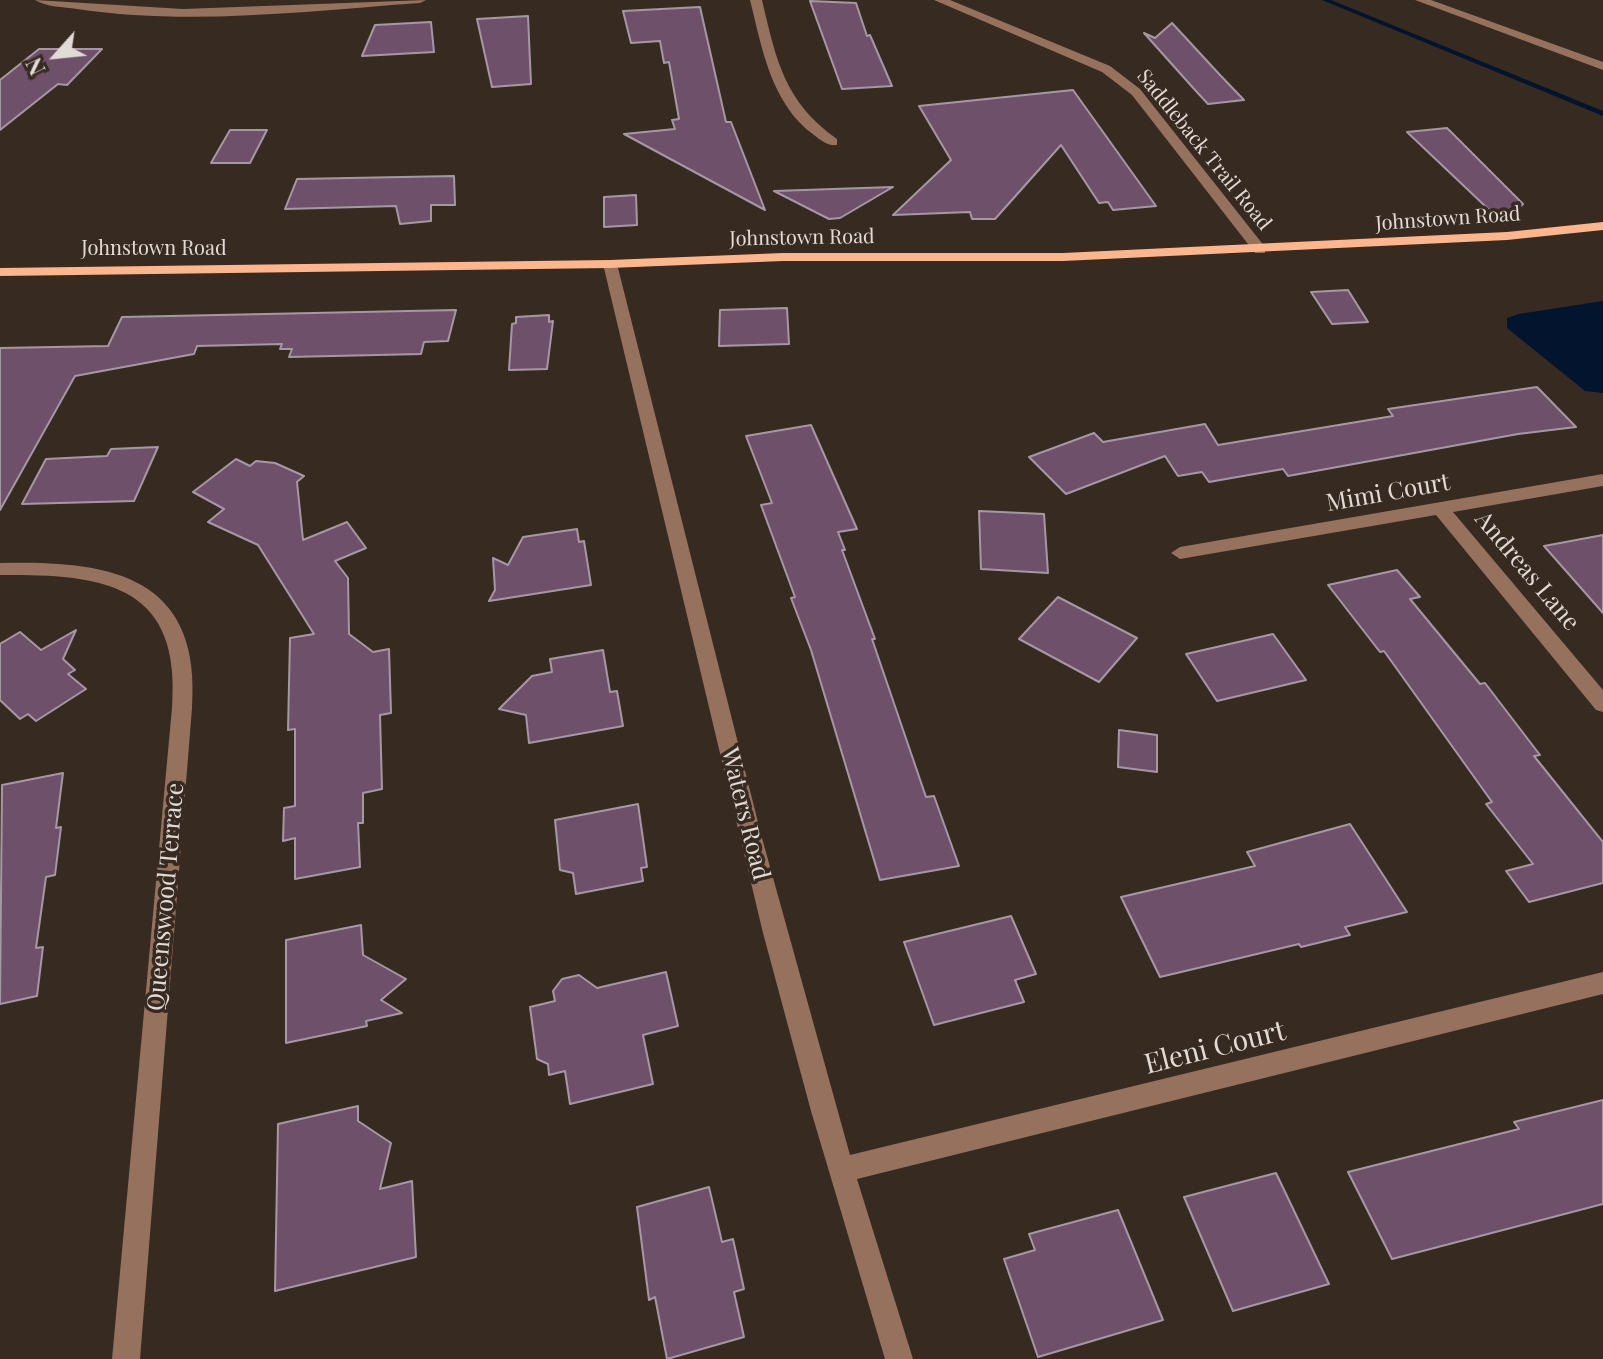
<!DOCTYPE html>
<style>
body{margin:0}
#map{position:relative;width:1603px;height:1359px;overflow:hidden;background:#372a21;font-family:"Playfair Display",serif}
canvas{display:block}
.north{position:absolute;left:16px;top:16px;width:80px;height:80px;-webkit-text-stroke:6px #372a21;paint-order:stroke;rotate:243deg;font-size:22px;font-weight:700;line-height:32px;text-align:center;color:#e2dad4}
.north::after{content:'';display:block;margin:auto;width:28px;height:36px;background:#e2dad4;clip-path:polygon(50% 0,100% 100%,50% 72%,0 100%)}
</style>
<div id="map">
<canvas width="1603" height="1359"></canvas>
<div class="north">N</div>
</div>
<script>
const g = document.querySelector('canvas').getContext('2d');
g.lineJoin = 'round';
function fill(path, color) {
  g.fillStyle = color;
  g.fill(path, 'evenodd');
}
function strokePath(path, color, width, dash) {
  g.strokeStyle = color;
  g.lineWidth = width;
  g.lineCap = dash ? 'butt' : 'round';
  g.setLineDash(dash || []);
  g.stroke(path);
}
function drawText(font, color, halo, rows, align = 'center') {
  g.font = font + ' "Playfair Display",serif';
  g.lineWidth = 7;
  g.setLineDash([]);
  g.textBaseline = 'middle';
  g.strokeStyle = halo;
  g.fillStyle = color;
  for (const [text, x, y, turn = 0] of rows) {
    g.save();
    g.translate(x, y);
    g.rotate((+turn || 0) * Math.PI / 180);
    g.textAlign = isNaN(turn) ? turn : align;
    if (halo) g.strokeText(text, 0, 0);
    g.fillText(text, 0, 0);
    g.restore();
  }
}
fill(new Path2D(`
 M 1603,301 L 1603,393 L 1585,391 L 1507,328 L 1507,318 L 1519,314 Z`), '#03142e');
fill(new Path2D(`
 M 1322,0 L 1331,0 L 1603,111 L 1603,116 Z`), '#03142e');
const building = new Path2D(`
 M 810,1 L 856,3 L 867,36 L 870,35 L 892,86 L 842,89 Z
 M 700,7 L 726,122 L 731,122 L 765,210 L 624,134 L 675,129 L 672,120 L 679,119 L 669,62 L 664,63 L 660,41 L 631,43 L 623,11 Z
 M 528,16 L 531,84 L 492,87 L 477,19 Z
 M 431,22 L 434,52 L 362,56 L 375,25 Z
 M 1172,23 L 1220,75 L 1244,100 L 1208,104 L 1195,90 L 1144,33 L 1155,38 Z
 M 39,49 L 102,49 L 67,85 L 58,84 L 0,130 L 0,80 Z
 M 1073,90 L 1156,206 L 1113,210 L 1108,202 L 1099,203 L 1061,145 L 995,219 L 972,219 L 970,212 L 893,215 L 951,160 L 919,106 Z
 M 1447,128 L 1523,204 L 1504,224 L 1407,132 Z
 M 230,130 L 267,130 L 250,163 L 211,163 Z
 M 454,176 L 455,205 L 431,205 L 431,221 L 400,224 L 396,206 L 285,209 L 297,179 Z
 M 893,187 L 840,218 L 829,219 L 774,191 Z
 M 636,195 L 637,225 L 604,227 L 604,197 Z
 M 1348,290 L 1368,322 L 1332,324 L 1311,292 Z
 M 787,308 L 789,344 L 719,346 L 720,310 Z
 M 456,310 L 448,341 L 424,342 L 421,354 L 289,357 L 292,349 L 280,349 L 282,344 L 197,346 L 194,354 L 75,376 L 0,510 L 0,348 L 108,346 L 122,317 Z
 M 549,315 L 549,322 L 553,321 L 547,369 L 509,370 L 512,324 L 516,323 L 516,317 Z
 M 1537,387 L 1576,427 L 1518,434 L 1288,476 L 1283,469 L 1209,482 L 1202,472 L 1178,476 L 1165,456 L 1066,494 L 1029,457 L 1094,433 L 1103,442 L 1205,424 L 1218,445 L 1393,416 L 1388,409 Z
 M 811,425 L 857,529 L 838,532 L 845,550 L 842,550 L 875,639 L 872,639 L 926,797 L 934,796 L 959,866 L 880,880 L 811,650 L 791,598 L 795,597 L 761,505 L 772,503 L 746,436 Z
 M 158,447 L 134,501 L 22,504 L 46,459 L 107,456 L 111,449 Z
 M 236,459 L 250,466 L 256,461 L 275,463 L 304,476 L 297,482 L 303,540 L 347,522 L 366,548 L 335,561 L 348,578 L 349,634 L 373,652 L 389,649 L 391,713 L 380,715 L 382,789 L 363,793 L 363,823 L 358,823 L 360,867 L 295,879 L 295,838 L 283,841 L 284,808 L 295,806 L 295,729 L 288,730 L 290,638 L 314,634 L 258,545 L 208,522 L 224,509 L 193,492 Z
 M 979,511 L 1044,514 L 1048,573 L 981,569 Z
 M 577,529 L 579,542 L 584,541 L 591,585 L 489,601 L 495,590 L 493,558 L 508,565 L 523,537 Z
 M 1603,535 L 1603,613 L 1544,546 Z
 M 1397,570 L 1420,597 L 1410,599 L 1480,684 L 1485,683 L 1540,755 L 1534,756 L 1603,842 L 1603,883 L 1529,902 L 1506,871 L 1533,864 L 1486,804 L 1492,802 L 1384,651 L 1380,652 L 1328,585 Z
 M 1058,597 L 1137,638 L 1099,682 L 1019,639 Z
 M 76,630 L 63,659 L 75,670 L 68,674 L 86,689 L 36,721 L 28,714 L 20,719 L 0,700 L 0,644 L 20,632 L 41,650 Z
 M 1273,634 L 1306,680 L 1217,701 L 1186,654 Z
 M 603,650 L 610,692 L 617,691 L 623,726 L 529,743 L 526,715 L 499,709 L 532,676 L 552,672 L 550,659 Z
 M 1119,730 L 1157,735 L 1157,772 L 1118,767 Z
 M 63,773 L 56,828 L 61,827 L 55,875 L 46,877 L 36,948 L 43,947 L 37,996 L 0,1004 L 2,785 Z
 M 638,804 L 647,867 L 641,868 L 643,881 L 576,894 L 573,873 L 560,870 L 555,820 Z
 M 1350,824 L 1407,912 L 1345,927 L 1350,935 L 1301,947 L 1299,944 L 1160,977 L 1121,897 L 1255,866 L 1247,852 Z
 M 1011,916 L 1036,974 L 1015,980 L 1024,1002 L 934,1025 L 904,942 Z
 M 361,925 L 363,955 L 406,979 L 381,1000 L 402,1013 L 366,1021 L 367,1026 L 286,1043 L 286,940 Z
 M 666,972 L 678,1026 L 643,1035 L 653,1084 L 570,1104 L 565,1071 L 549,1075 L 548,1064 L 537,1059 L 530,1007 L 555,1001 L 553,991 L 562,979 L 579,975 L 597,988 Z
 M 1603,1100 L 1603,1204 L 1392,1259 L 1348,1172 L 1519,1129 L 1514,1122 Z
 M 358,1106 L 358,1121 L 391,1143 L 380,1189 L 412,1181 L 416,1257 L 275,1291 L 278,1124 Z
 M 1276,1173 L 1329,1284 L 1233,1311 L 1184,1197 Z
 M 709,1187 L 722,1242 L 733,1239 L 744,1289 L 734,1292 L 744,1337 L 667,1359 L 655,1297 L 649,1300 L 637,1207 Z
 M 1118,1210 L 1163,1320 L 1038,1357 L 1004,1259 L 1035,1250 L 1029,1234 Z`);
fill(building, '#6f506b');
strokePath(building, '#a697a4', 2);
fill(new Path2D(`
 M 35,0 L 183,9 L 426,0 L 420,3 C 307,11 190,26 77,9 C 64,7 46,7 35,0 Z
 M 750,0 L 762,0 C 776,59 784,102 837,139 L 837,145 C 827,146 822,141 814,135 C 771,104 762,48 750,0 Z
 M 934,0 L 950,0 L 1110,66 L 1140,89 L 1265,247 L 1265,253 L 1255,253 L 1132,95 L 1102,72 Z
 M 1415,0 L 1431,0 L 1603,62 L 1603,70 Z
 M 610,260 L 617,264 L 762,838 L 850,1155 L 1603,972 L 1603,994 L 857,1179 L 913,1359 L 885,1359 L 811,1111 L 763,933 L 603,264 Z
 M 1603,474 L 1603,486 L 1453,512 L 1603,690 L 1603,712 L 1596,710 L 1436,515 L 1180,559 L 1171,553 L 1180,547 Z
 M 0,563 C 109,560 202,575 192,708 L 140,1359 L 112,1359 L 172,708 C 182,583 102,574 0,575 Z`), '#95715e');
fill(new Path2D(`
 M 1603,222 L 1603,230 L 1507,240 L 1063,261 L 783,261 L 610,268 L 0,276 L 0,268 L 610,260 L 783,253 L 1063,253 L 1507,232 Z`), '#fdb58d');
drawText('20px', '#e2dad4', '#372a21', [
 ["Saddleback Trail Road",1204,150,51],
 ["Johnstown Road",1448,219,-4],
 ["Johnstown Road",802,238,-1],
 ["Johnstown Road",154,249]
]);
drawText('24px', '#e2dad4', '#372a21', [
 ["Mimi Court",1388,493,-10],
 ["Andreas Lane",1527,571,50],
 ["Waters Road",745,814,76],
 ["Queenswood Terrace",166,897,-85]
]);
drawText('28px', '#e2dad4', '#372a21', [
 ["Eleni Court",1215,1048,-14]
]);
</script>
